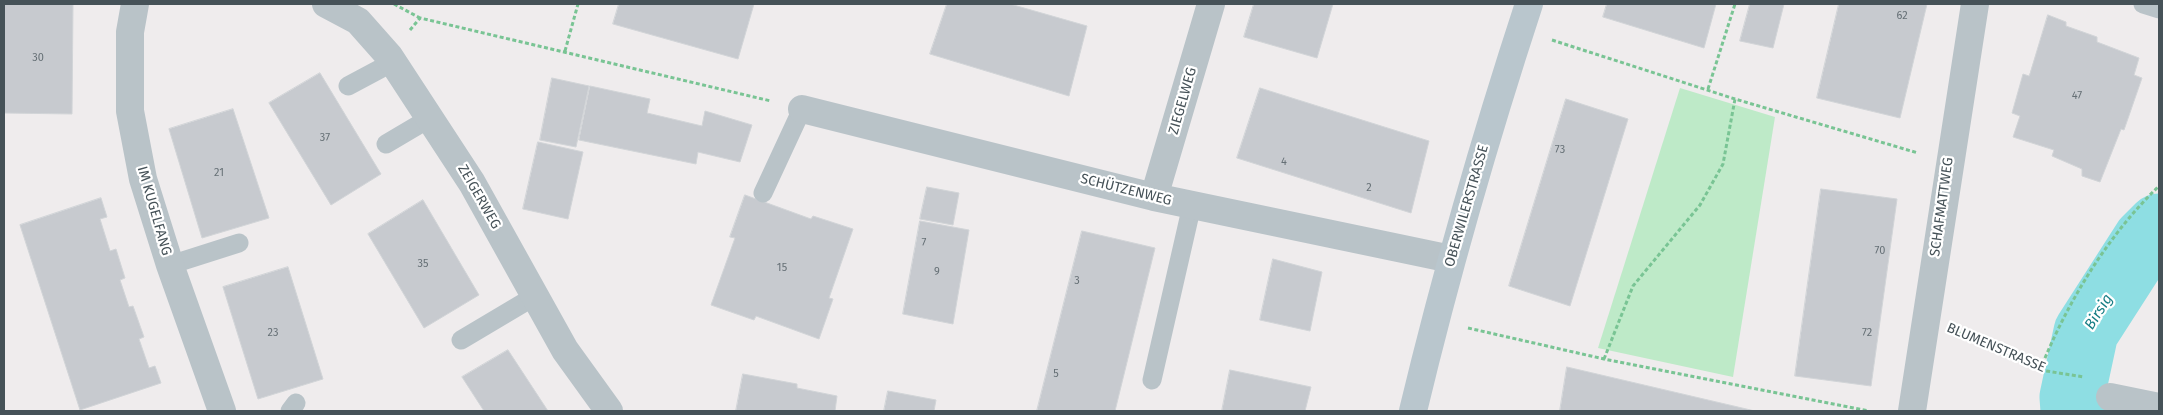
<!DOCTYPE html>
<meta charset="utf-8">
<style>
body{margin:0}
#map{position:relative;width:2163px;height:415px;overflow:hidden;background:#efeced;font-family:"Fira Sans",sans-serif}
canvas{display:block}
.frame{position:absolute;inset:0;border:5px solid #465258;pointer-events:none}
</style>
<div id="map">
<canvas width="2163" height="415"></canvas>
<div class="frame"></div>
</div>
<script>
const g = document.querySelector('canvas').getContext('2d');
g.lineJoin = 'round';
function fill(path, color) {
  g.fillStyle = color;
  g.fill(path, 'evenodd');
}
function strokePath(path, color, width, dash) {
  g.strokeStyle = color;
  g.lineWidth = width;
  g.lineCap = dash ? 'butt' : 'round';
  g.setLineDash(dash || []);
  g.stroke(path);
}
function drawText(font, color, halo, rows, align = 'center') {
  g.font = font + ' "Fira Sans",sans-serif';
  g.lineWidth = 4.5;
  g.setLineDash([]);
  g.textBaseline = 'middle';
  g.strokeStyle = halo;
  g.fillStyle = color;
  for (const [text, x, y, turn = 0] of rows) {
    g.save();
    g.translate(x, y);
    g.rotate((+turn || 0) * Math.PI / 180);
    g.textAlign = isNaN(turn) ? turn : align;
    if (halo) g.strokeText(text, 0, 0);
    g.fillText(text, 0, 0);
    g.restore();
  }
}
fill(new Path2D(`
 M 1680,88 L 1775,117 L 1733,377 L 1598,348 Z`), '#beeac8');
strokePath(new Path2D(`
 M 2073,411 L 2072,397 L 2086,332 L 2145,240 L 2159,226`), '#8edee3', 65);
const building = new Path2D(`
 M 4,4 L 73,4 L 72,114 L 4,113 Z
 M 619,4 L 754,4 L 738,59 L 613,24 Z
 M 947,4 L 1010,4 L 1087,26 L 1069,96 L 930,54 Z
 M 1254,4 L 1333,4 L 1317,58 L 1244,37 Z
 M 1607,4 L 1716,4 L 1704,48 L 1603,17 Z
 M 1750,4 L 1784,4 L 1773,48 L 1740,41 Z
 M 1839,4 L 1927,4 L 1900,118 L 1817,98 Z
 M 2048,15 L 2066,22 L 2066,26 L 2097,37 L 2097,42 L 2139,58 L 2134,75 L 2142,78 L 2124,130 L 2121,129 L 2100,182 L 2082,176 L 2082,169 L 2052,156 L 2054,150 L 2013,137 L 2020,116 L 2012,113 L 2023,74 L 2029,76 Z
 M 320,73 L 381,174 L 331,205 L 269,103 Z
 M 552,78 L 589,86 L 576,147 L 540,140 Z
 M 590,86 L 650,99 L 647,113 L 702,126 L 705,111 L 752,125 L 740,162 L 698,152 L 696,164 L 579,140 Z
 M 1260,88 L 1429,141 L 1411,213 L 1237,158 Z
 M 1566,99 L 1628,119 L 1570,306 L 1509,286 Z
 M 233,109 L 269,218 L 202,238 L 169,129 Z
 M 538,142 L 583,152 L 568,219 L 523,209 Z
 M 927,187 L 959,193 L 953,225 L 920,219 Z
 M 1821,189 L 1897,199 L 1871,386 L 1795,376 Z
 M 745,195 L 811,219 L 813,216 L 853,229 L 829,298 L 833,299 L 819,339 L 756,316 L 754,320 L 711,305 L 735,238 L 730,237 Z
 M 101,198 L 107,217 L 100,219 L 110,251 L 116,249 L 125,278 L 120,280 L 129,307 L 133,306 L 144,337 L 139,339 L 149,368 L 155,366 L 161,383 L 80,410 L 20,225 Z
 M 423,200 L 479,295 L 424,328 L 368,234 Z
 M 920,221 L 969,230 L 953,324 L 903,314 Z
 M 1082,231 L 1155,248 L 1115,411 L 1037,411 Z
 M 1273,259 L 1322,272 L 1310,331 L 1260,320 Z
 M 288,267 L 323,379 L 258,399 L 223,287 Z
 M 508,350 L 548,411 L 484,411 L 462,377 Z
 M 1567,367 L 1755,411 L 1560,411 Z
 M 1230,370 L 1311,387 L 1305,411 L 1222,411 Z
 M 743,374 L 797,384 L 797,388 L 837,396 L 835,411 L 736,411 Z
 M 888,391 L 936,400 L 934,411 L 884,411 Z`);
fill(building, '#c7cacf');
strokePath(building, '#d1d4d7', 1);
strokePath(new Path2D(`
 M 394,4 L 420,18
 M 410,30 L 420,18 L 771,101
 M 1552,40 L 1735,99 L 1918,153
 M 565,51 L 578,4
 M 1708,89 L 1735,4
 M 1468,328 L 1604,359 L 1869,411
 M 1957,332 L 2040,370 L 2084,377
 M 1604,359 L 1633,286 L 1700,205 L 1723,164 L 1735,99
 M 2040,370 C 2067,303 2107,236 2159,186`), '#79c494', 3, [4, 2.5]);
strokePath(new Path2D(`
 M 2143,4 L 2159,9
 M 348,86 L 393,62
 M 386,144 L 430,118
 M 763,193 L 802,109
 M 170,265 L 239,243
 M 461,340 L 535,296
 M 1152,380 L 1192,205
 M 290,411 L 296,403`), '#b9c3c8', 19);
strokePath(new Path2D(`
 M 135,4 L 130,32 L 130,111 L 143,179 L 170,265 L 222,411
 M 326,4 L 358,21 L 389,56 L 472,183 L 565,350 L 609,411
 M 802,109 L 1154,197 L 1451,259
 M 1154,197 L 1211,4
 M 2110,397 L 2159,407
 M 1912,411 L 1975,4`), '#b9c3c8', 28);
strokePath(new Path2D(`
 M 1413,411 C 1446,274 1485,138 1529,4`), '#b9c6cd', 28);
drawText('11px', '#667076', null, [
 ["62",1902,16],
 ["30",38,58],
 ["47",2077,96],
 ["37",325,138],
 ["73",1560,150],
 ["4",1284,162],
 ["21",219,173],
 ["2",1369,188],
 ["7",924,243],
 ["70",1880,251],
 ["35",423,264],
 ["15",782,268],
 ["9",937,272],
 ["3",1077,281],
 ["23",273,333],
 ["72",1867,333],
 ["5",1056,374]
]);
drawText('14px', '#465258', '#fff', [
 ["ZIEGELWEG",1183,101,-74],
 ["SCHÜTZENWEG",1126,190,14],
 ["ZEIGERWEG",479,197,60],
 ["OBERWILERSTRASSE",1467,206,-74],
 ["SCHAFMATTWEG",1942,207,-82],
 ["IM KUGELFANG",154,211,74],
 ["BLUMENSTRASSE",1996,348,23]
]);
drawText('italic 15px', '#187e85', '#fff', [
 ["Birsig",2099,312,-58]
]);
</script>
